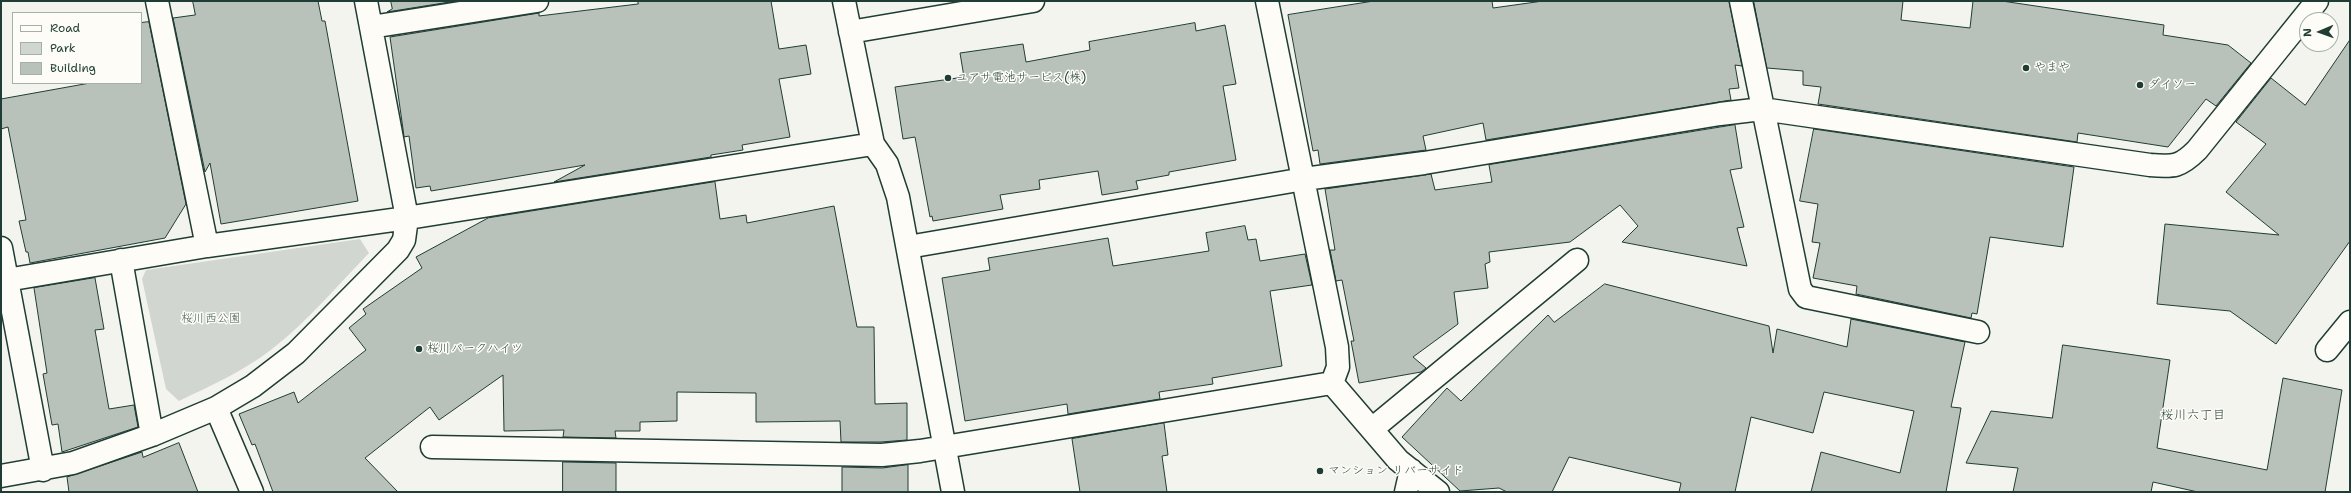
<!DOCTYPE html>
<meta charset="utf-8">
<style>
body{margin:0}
#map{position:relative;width:2351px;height:493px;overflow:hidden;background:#f4f4ef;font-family:"Shantell Sans",sans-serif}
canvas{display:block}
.frame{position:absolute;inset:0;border:2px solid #1f3d34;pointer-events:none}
.legend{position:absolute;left:12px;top:12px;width:130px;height:72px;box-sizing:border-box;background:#fdfcf7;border:1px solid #a4b0a9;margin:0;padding:5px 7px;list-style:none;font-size:12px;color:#1f3d34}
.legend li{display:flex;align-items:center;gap:8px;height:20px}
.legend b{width:20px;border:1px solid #a4b0a9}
.north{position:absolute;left:2299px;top:12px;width:40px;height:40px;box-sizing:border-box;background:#fdfcf7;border:1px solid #a4b0a9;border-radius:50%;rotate:268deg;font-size:11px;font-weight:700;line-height:16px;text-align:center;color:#1f3d34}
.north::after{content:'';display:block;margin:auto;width:14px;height:18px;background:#1f3d34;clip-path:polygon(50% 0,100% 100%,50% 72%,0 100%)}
</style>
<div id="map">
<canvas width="2351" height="493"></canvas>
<div class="frame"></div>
<ul class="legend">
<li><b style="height:5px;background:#fdfcf7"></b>Road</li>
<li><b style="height:11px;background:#d1d6d1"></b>Park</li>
<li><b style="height:11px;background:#b9c1bb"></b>Building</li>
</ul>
<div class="north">N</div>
</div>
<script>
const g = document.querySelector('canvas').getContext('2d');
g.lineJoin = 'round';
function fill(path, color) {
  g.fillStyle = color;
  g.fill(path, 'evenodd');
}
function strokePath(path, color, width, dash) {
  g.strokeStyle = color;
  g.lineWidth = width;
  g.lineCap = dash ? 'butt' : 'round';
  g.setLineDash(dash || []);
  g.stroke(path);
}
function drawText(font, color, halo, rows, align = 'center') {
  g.font = font + ' "Shantell Sans","Klee One",sans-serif';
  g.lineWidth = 3;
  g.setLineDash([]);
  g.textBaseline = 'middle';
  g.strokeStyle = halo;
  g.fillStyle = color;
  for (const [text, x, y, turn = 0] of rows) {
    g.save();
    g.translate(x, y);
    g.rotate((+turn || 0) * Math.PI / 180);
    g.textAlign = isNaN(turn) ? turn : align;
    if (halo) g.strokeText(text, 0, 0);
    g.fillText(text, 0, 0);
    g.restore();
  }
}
fill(new Path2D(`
 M 360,239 L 369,253 C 338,285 308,321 272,349 C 244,371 210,386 179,401 L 166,389 L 142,279 L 146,270 Z`), '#d1d6d1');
const building = new Path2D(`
 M 193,1 L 318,1 L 322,21 L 325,21 L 358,201 L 221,224 L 210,163 L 205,172 L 173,18 L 195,15 Z
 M 391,1 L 456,1 L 387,12 L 392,9 Z
 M 638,1 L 771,1 L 779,49 L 806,45 L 811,74 L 779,79 L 790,137 L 742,145 L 743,150 L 711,155 L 711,157 L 554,182 L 585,165 L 431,191 L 430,186 L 416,188 L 409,136 L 404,137 L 403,129 L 390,37 L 539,13 L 539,16 L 638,4 Z
 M 1374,1 L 1492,1 L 1493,8 L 1543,1 L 1729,1 L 1742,66 L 1735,65 L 1739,88 L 1729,89 L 1731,100 L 1486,140 L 1483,123 L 1423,136 L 1426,150 L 1320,164 L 1318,150 L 1313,151 L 1288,15 Z
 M 1754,1 L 1903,1 L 1901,20 L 1970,28 L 1973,1 L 2002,1 L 2164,25 L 2163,35 L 2228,45 L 2251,63 L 2216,106 L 2206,99 L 2168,147 L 2078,133 L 2077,142 L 1818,104 L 1821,87 L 1803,85 L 1803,71 L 1767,68 Z
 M 149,22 L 186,204 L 165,238 L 30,263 L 28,252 L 26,252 L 19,221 L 26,220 L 8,127 L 1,129 L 1,99 L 90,83 L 141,83 L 141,23 Z
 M 1195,23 L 1196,31 L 1225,25 L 1236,84 L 1223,86 L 1236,160 L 1169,172 L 1169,175 L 1136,181 L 1138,189 L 1102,195 L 1098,171 L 1039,180 L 1040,189 L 1000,195 L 1003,209 L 933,221 L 932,216 L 930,217 L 915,137 L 903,139 L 895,87 L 964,77 L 960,53 L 1023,44 L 1026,62 L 1090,50 L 1089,42 Z
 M 2350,40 L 2350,241 L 2276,344 L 2230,311 L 2157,304 L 2165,224 L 2279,235 L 2226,192 L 2266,144 L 2236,122 L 2271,78 L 2305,105 Z
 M 1735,125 L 1742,168 L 1730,170 L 1744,227 L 1737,228 L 1747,266 L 1622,242 L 1638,226 L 1620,205 L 1570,242 L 1489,252 L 1490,262 L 1485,264 L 1488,288 L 1454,292 L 1458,324 L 1413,357 L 1426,368 L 1421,372 L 1359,383 L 1351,341 L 1354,341 L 1342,280 L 1336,281 L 1330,250 L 1335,250 L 1325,189 L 1431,174 L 1435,190 L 1492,182 L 1489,165 Z
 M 1814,129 L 2074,167 L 2063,247 L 1990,237 L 1977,314 L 1972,313 L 1971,318 L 1856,294 L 1857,286 L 1813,278 L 1820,243 L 1812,242 L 1818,204 L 1800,201 Z
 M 715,182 L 720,219 L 746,215 L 747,223 L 834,206 L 857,327 L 874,327 L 875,404 L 907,403 L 907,440 L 881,442 L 841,442 L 840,421 L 756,422 L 756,393 L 677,392 L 677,421 L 640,422 L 640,431 L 615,431 L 616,438 L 563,437 L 564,430 L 504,431 L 503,375 L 439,420 L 430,407 L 365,458 L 398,492 L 273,492 L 255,444 L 252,445 L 239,414 L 294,392 L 298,403 L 366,350 L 349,328 L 366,314 L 363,309 L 422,268 L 416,257 L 488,218 Z
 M 1245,226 L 1248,240 L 1256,239 L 1260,261 L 1305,254 L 1312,285 L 1270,291 L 1282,366 L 1212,378 L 1213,384 L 1159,392 L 1160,399 L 1068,414 L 1067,404 L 965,421 L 942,278 L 990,270 L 988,258 L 1108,238 L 1113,266 L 1209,251 L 1206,233 Z
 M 95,278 L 104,329 L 95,330 L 109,409 L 134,405 L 138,427 L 62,452 L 58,424 L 52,425 L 43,374 L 47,373 L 34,288 Z
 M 1605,284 L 1769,326 L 1773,353 L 1777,329 L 1847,347 L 1851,319 L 1965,342 L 1951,407 L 1961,408 L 1946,492 L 1811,492 L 1821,452 L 1900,473 L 1914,411 L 1824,392 L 1813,433 L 1751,417 L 1735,492 L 1679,492 L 1681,483 L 1569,457 L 1552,492 L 1507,492 L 1499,488 L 1460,491 L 1402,437 L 1447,388 L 1461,401 L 1548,315 L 1554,322 Z
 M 2063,345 L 2170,360 L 2157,448 L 2267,470 L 2283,378 L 2342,390 L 2325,492 L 2198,492 L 2153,482 L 2151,492 L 2013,492 L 2018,468 L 1966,463 L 1991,411 L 2052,418 Z
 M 1164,423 L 1168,455 L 1162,456 L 1167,492 L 1080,492 L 1072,439 Z
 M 179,443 L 198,492 L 69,492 L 67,477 L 142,452 L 143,457 Z
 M 563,462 L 616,463 L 616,492 L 563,492 Z
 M 908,465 L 908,492 L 842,492 L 842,467 L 882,468 Z`);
fill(building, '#b9c1bb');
strokePath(building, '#1f3d34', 1);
const minor = new Path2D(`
 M 157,1 L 207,246
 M 844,1 L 873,144 L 887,164 L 898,197 L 953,492
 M 1741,1 L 1800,289 L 1806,297 L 1978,332
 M 371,27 L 537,1
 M 850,32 L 1033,1
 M 908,247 L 1304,179 L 1424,163 L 1720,114 L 1762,109 L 2150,165 C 2174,167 2180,167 2197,150 L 2317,1
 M 1,248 L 43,470
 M 121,260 L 152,435
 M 1,281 L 207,246 L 407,218 L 873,144
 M 2327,350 L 2350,322
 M 1332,383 L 1398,460 L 1438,492
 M 216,408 L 252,492
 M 1372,429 L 1577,260
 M 432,447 L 882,455 L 920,451 L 1332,383 L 1338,367 L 1337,347 L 1267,1
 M 1,476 L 73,463 L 152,435 L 216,408 L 253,386 L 296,353 L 398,250 L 404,240 L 407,218 L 366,1
 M 1406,492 L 1411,470`);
strokePath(minor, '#1f3d34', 25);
strokePath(minor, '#fdfcf7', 22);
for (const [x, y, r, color] of [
 [2026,68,4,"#1f3d34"],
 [948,78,4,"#1f3d34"],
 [2140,85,4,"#1f3d34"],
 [419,349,4,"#1f3d34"],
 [1320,471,4,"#1f3d34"]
]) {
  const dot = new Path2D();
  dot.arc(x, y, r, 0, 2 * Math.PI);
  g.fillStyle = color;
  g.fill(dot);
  strokePath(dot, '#fdfcf7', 1.5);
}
drawText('12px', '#1f3d34', '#fdfcf7', [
 ["やまや",2034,68],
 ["ユアサ電池サービス(株)",956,78],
 ["ダイソー",2148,85],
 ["桜川パークハイツ",427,349],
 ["マンション リバーサイド",1328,471]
], 'left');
drawText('12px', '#435c53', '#fdfcf7', [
 ["桜川西公園",211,319]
]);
drawText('13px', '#1f3d34', '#fdfcf7', [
 ["桜川六丁目",2193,416]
]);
</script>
